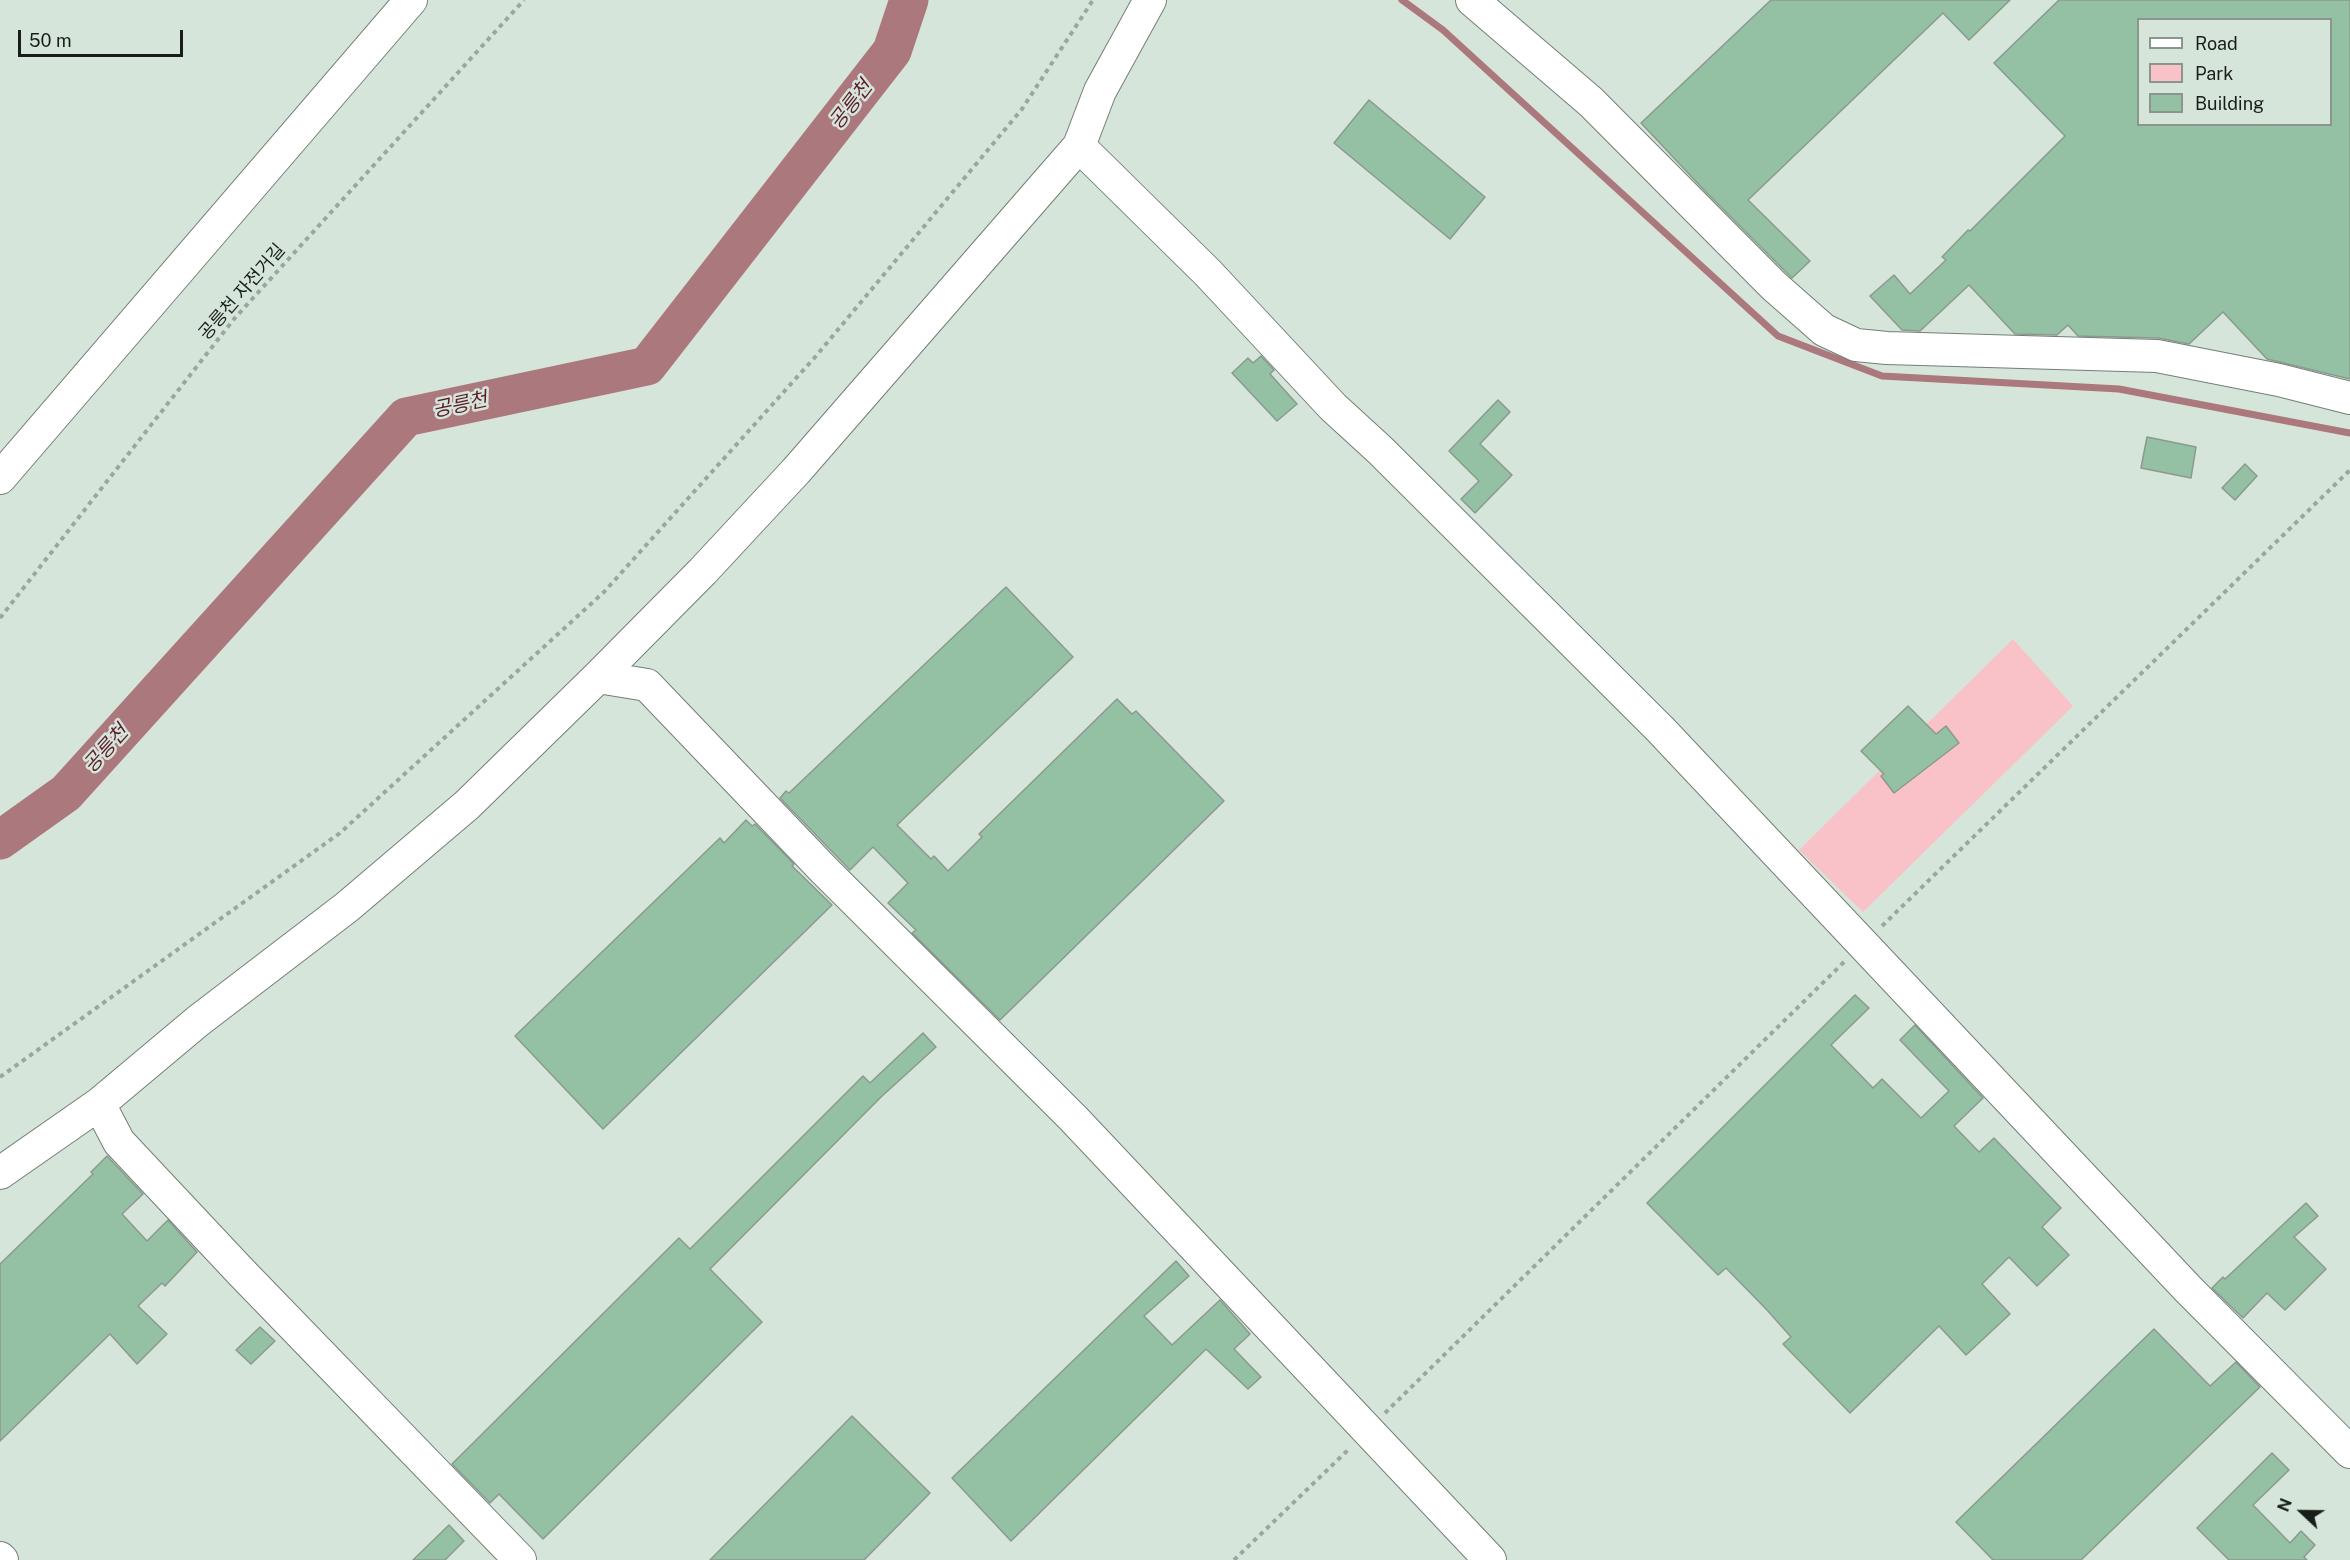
<!DOCTYPE html>
<meta charset="utf-8">
<style>
body{margin:0}
#map{position:relative;width:2350px;height:1560px;overflow:hidden;background:#d6e5da;font-family:"Public Sans",sans-serif}
canvas{display:block}
.legend{position:absolute;left:2137px;top:18px;width:195px;height:108px;box-sizing:border-box;background:#d6e5da;border:2px solid #8a958d;margin:0;padding:8px 10px;list-style:none;font-size:18px;color:#181d1a}
.legend li{display:flex;align-items:center;gap:12px;height:30px}
.legend b{width:30px;border:2px solid #8a958d}
.north{position:absolute;left:2272px;top:1482px;width:60px;height:60px;-webkit-text-stroke:4px #d6e5da;paint-order:stroke;rotate:292deg;font-size:16px;font-weight:700;line-height:24px;text-align:center;color:#181d1a}
.north::after{content:'';display:block;margin:auto;width:21px;height:27px;background:#181d1a;clip-path:polygon(50% 0,100% 100%,50% 72%,0 100%)}
.scale{position:absolute;left:18px;top:30px;width:165px;height:27px;box-sizing:border-box;border:3px solid #181d1a;border-top:0;padding-left:8px;font-size:18px;line-height:21px;white-space:nowrap;color:#181d1a;-webkit-text-stroke:4px #d6e5da;paint-order:stroke}
</style>
<div id="map">
<canvas width="2350" height="1560"></canvas>
<ul class="legend">
<li><b style="height:8px;background:#fff"></b>Road</li>
<li><b style="height:16px;background:#f9c2c8"></b>Park</li>
<li><b style="height:16px;background:#94c1a3"></b>Building</li>
</ul>
<div class="north">N</div>
<div class="scale">50 m</div>
</div>
<script>
const g = document.querySelector('canvas').getContext('2d');
g.lineJoin = 'round';
function fill(path, color) {
  g.fillStyle = color;
  g.fill(path, 'evenodd');
}
function strokePath(path, color, width, dash) {
  g.strokeStyle = color;
  g.lineWidth = width;
  g.lineCap = dash ? 'butt' : 'round';
  g.setLineDash(dash || []);
  g.stroke(path);
}
function drawText(font, color, halo, rows, align = 'center') {
  g.font = font + ' "Public Sans","Noto Sans KR",sans-serif';
  g.lineWidth = 5;
  g.setLineDash([]);
  g.textBaseline = 'middle';
  g.strokeStyle = halo;
  g.fillStyle = color;
  for (const [text, x, y, turn = 0] of rows) {
    g.save();
    g.translate(x, y);
    g.rotate((+turn || 0) * Math.PI / 180);
    g.textAlign = isNaN(turn) ? turn : align;
    if (halo) g.strokeText(text, 0, 0);
    g.fillText(text, 0, 0);
    g.restore();
  }
}
fill(new Path2D(`
 M 2013,639 L 2073,706 L 1863,912 L 1799,850 Z`), '#f9c2c8');
strokePath(new Path2D(`
 M 1402,0 L 1443,30 L 1778,336 L 1882,376 L 2119,389 L 2350,433`), '#ab787e', 7);
strokePath(new Path2D(`
 M 0,840 L 66,793 L 406,417 L 647,366 L 892,51 L 909,0`), '#ab787e', 39);
const building = new Path2D(`
 M 1771,0 L 2010,0 L 1969,40 L 1943,13 L 1748,200 L 1810,261 L 1792,278 L 1703,189 L 1641,123 Z
 M 2059,0 L 2350,0 L 2350,379 L 2267,359 L 2223,312 L 2189,344 L 2158,338 L 2078,336 L 2068,325 L 2057,335 L 2015,334 L 1969,285 L 1920,331 L 1902,330 L 1870,296 L 1894,275 L 1910,294 L 1946,260 L 1942,257 L 1968,230 L 1970,231 L 2065,136 L 1994,63 ZM 2139,20 L 2331,20 L 2331,124 L 2139,124 Z
 M 1369,100 L 1485,197 L 1450,239 L 1334,143 Z
 M 1261,356 L 1274,370 L 1270,374 L 1297,404 L 1277,421 L 1232,373 L 1248,358 L 1253,363 Z
 M 1498,400 L 1510,412 L 1480,444 L 1512,475 L 1475,513 L 1461,499 L 1479,481 L 1449,451 Z
 M 2147,437 L 2196,447 L 2191,478 L 2141,468 Z
 M 2245,464 L 2257,476 L 2235,500 L 2222,488 Z
 M 1006,587 L 1073,657 L 897,825 L 931,859 L 934,856 L 948,871 L 982,837 L 979,834 L 1117,699 L 1132,714 L 1136,711 L 1224,801 L 1000,1020 L 912,933 L 916,930 L 888,903 L 908,883 L 873,847 L 850,870 L 780,798 L 786,791 L 789,793 Z
 M 1908,706 L 1936,734 L 1946,726 L 1959,743 L 1894,793 L 1881,776 L 1884,774 L 1861,751 Z
 M 746,820 L 752,826 L 755,824 L 794,864 L 792,866 L 832,905 L 603,1129 L 515,1036 L 720,838 L 724,843 Z
 M 1855,995 L 1869,1008 L 1831,1045 L 1873,1088 L 1882,1079 L 1921,1118 L 1949,1091 L 1900,1040 L 1915,1025 L 1983,1098 L 1954,1126 L 1979,1152 L 1994,1138 L 2061,1208 L 2042,1227 L 2069,1255 L 2037,1286 L 2009,1257 L 1982,1284 L 2010,1314 L 1966,1355 L 1939,1326 L 1850,1413 L 1783,1344 L 1791,1337 L 1767,1310 L 1726,1268 L 1718,1275 L 1647,1203 Z
 M 923,1033 L 936,1047 L 881,1097 L 710,1269 L 762,1322 L 543,1539 L 499,1494 L 490,1503 L 452,1464 L 679,1238 L 690,1249 L 863,1076 L 870,1083 Z
 M 107,1156 L 143,1194 L 122,1214 L 147,1241 L 168,1220 L 197,1252 L 165,1286 L 162,1283 L 138,1306 L 167,1334 L 137,1364 L 110,1334 L 0,1441 L 0,1264 L 93,1174 L 91,1172 Z
 M 2306,1203 L 2318,1216 L 2294,1237 L 2326,1269 L 2285,1310 L 2267,1293 L 2243,1318 L 2212,1288 L 2223,1277 L 2225,1279 Z
 M 1176,1261 L 1189,1276 L 1144,1316 L 1172,1345 L 1220,1300 L 1250,1334 L 1234,1349 L 1261,1377 L 1248,1389 L 1206,1349 L 1011,1541 L 952,1478 Z
 M 260,1327 L 275,1341 L 251,1364 L 236,1350 Z
 M 2154,1329 L 2210,1386 L 2236,1362 L 2260,1387 L 2081,1560 L 1993,1560 L 1956,1522 Z
 M 852,1416 L 930,1493 L 864,1560 L 710,1560 Z
 M 2272,1453 L 2289,1470 L 2253,1505 L 2290,1543 L 2301,1531 L 2315,1545 L 2304,1557 L 2307,1560 L 2229,1560 L 2197,1528 Z
 M 449,1525 L 464,1541 L 445,1560 L 413,1560 Z`);
fill(building, '#94c1a3');
strokePath(building, '#8b998f', 1.5);
const minor = new Path2D(`
 M 1472,0 L 1591,102 L 1774,286 L 1824,330 L 1856,345 L 1887,348 L 2157,356 L 2279,380 L 2350,398
 M 1079,146 L 1208,273 L 1333,407 L 1380,450 L 1660,729 L 2188,1289 L 2350,1452
 M 0,478 L 411,0
 M 598,677 L 647,685 L 824,870 L 1073,1118 L 1490,1560
 M 99,1104 L 119,1142 L 241,1272 L 520,1560
 M 0,1173 L 99,1104 L 198,1021 L 347,907 L 467,805 L 598,677 L 703,571 L 796,471 L 1079,146 L 1100,91 L 1150,0
 M 0,1558 L 2,1560`);
strokePath(minor, '#727f76', 34);
strokePath(new Path2D(`
 M 0,618 L 234,319 L 524,0
 M 1882,926 L 2350,470
 M 0,1077 L 340,833 L 604,592 L 816,356 L 1022,109 L 1093,0
 M 1385,1413 L 1844,962
 M 1234,1560 L 1350,1448`), '#9ba79e', 4, [4.5, 4.5]);
strokePath(minor, '#fff', 32);
drawText('18px', '#181d1a', '#d6e5da', [
 ["공릉천 자전거길",242,292,-49]
]);
drawText('italic 20px', '#5c1c29', '#d6e5da', [
 ["공릉천",851,105,-52],
 ["공릉천",460,405,-12],
 ["공릉천",106,749,-48]
]);
</script>
